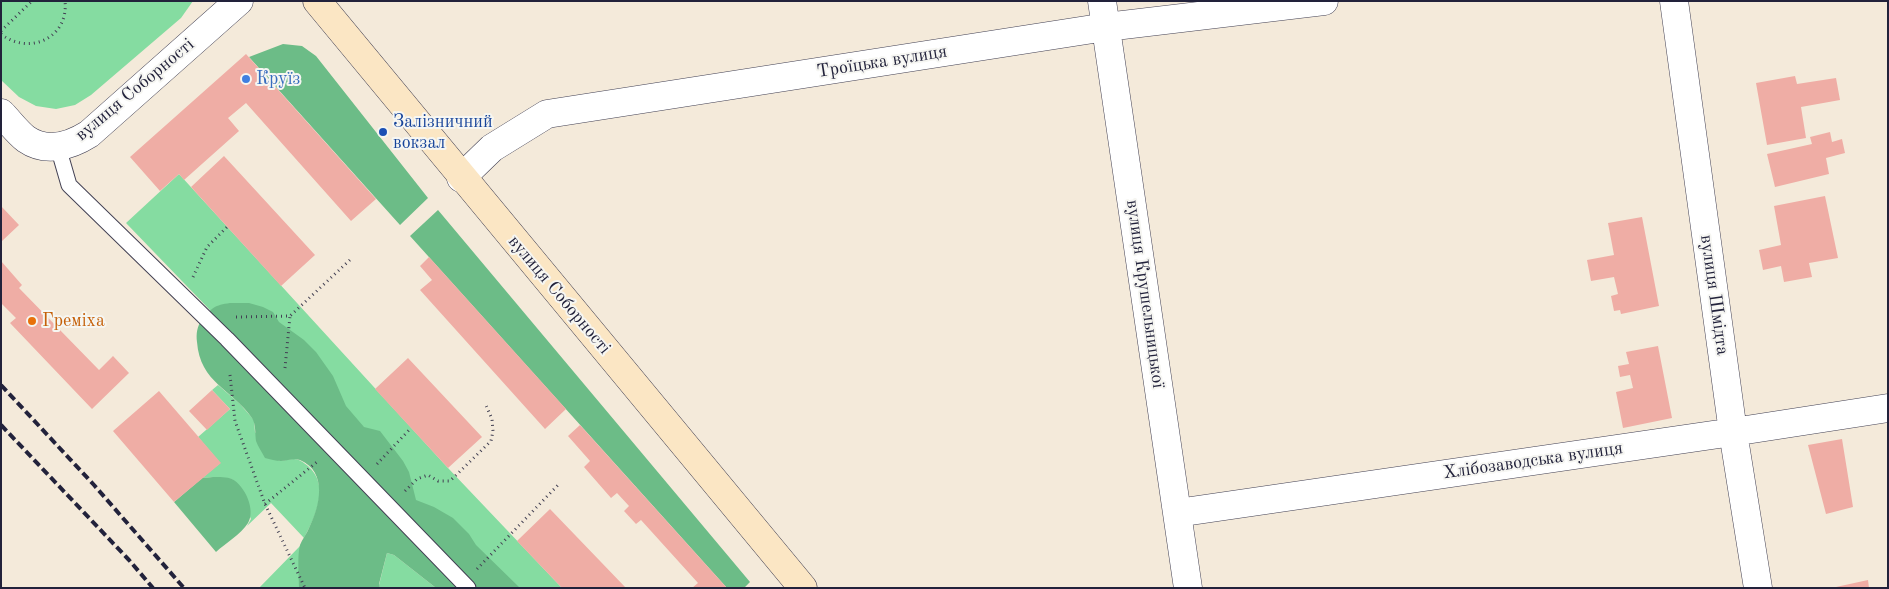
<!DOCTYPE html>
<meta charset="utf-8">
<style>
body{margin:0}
#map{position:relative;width:1889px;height:589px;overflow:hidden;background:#f4eada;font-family:"Old Standard TT",serif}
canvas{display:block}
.frame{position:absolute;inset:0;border:2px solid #22223b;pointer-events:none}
</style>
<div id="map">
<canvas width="1889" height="589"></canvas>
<div class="frame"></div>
</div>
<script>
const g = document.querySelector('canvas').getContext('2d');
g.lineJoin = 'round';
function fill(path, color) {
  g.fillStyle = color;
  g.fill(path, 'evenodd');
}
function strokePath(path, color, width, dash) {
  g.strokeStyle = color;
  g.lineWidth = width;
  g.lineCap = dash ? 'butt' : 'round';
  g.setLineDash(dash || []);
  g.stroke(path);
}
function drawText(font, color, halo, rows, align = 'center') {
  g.font = font + ' "Old Standard TT",serif';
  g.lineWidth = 4;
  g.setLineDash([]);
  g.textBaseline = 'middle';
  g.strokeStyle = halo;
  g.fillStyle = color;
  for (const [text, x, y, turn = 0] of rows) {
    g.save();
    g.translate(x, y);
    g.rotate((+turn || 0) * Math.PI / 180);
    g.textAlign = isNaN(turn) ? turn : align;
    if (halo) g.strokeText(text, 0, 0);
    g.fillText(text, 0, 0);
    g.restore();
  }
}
fill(new Path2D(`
 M 1,1 L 193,1 L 181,18 L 91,95 L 75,105 L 56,109 L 36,106 L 19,97 L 1,80 Z
 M 179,174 L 448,468 L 562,588 L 478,588 L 126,223 Z
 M 218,385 L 240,404 L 254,420 L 255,432 L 279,461 C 284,461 289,459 294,459 C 300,459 304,463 308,466 C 330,485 316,516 304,538 L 271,503 L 247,526 L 251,519 L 232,479 L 213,477 L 202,478 L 220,463 L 198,437 L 230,409 L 212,390 Z
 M 300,546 L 299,588 L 259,588 Z
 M 387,553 L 394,555 L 436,588 L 380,588 L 379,585 Z`), '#85dca1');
fill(new Path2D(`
 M 283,44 L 302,46 L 316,56 L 428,198 L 400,225 L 249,57 Z
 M 438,210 L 750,582 L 744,588 L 727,588 L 410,236 Z
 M 230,303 L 249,303 L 263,307 L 273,312 L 279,322 L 304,340 L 316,352 L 333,376 L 346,406 L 364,427 L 380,431 L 403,461 L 409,472 L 416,500 L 434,507 L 453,518 L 469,534 L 476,545 L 520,588 L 436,588 L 394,555 L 387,553 L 379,584 L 380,588 L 299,588 C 299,576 297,556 300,545 C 302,539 307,534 309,528 C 320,506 328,472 300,460 C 294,458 287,461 281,461 C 276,461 270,459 265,458 C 262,452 258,447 256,441 C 255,434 256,424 252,418 C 232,389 200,383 197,342 C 196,334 197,326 202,320 C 211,308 215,305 230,303 Z
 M 213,477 C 219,477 227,477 232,479 C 245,486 256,510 248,523 C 241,534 226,543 216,552 L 174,502 L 202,478 Z`), '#6cbc87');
fill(new Path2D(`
 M 246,54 L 376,199 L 351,221 L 246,103 L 228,118 L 239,131 L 184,180 L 179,174 L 160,191 L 130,157 Z
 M 1795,76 L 1797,84 L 1836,78 L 1840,100 L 1801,107 L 1806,138 L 1767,145 L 1756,83 Z
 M 1830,132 L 1832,142 L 1842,139 L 1845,153 L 1826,158 L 1829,174 L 1775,187 L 1767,154 L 1812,144 L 1810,137 Z
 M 224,156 L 315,255 L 281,286 L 191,187 Z
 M 1825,196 L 1838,258 L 1809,263 L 1812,277 L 1784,282 L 1781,266 L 1763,270 L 1759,250 L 1781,245 L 1774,206 Z
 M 1,206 L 19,225 L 1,242 Z
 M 1642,217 L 1659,306 L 1621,314 L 1620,310 L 1614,311 L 1611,296 L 1618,294 L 1614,277 L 1591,281 L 1587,260 L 1614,255 L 1608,223 Z
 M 429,257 L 566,409 L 545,429 L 420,290 L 432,280 L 420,266 Z
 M 1,261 L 22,285 L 19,288 L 99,370 L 113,356 L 129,373 L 92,409 L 10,323 L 16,318 L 1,303 Z
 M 1658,346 L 1672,418 L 1623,428 L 1616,392 L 1633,388 L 1630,375 L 1620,377 L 1618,366 L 1629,364 L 1626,352 Z
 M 408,358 L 482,437 L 448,468 L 375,389 Z
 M 212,390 L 230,409 L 207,430 L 189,411 Z
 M 159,391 L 221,463 L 174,502 L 113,431 Z
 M 580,425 L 727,588 L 692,588 L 698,583 L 641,520 L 636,524 L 624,511 L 629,506 L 617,493 L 611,498 L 584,467 L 590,461 L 568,436 Z
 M 1842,439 L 1853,507 L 1826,514 L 1808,445 Z
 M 550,509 L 626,588 L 562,588 L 517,541 Z
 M 1868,580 L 1869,588 L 1836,588 L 1836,587 Z`), '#efada5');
const lane = new Path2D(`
 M 58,147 L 69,185 L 227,339 L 468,588`);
const street = new Path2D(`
 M 1102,1 L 1188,588
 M 1674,1 L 1733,432 L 1758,588
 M 1,113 C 9,121 17,132 26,139 C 46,153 70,146 89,134 L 239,1
 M 461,178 L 492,148 L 547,114 L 1106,27 L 1324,1
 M 1177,513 L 1733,432 L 1888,408`);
const secondary = new Path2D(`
 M 317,1 L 803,588`);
strokePath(lane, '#424053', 17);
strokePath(street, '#424053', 29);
strokePath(secondary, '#424053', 29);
strokePath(new Path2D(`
 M 1,31 L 32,1
 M 1,34 C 29,56 69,38 65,1
 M 193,277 L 207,247 L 227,227
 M 236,317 L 290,316 L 352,258
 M 285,368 L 290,316
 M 230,375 L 235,421 L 265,504 L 305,588
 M 377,464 L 411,428
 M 405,491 L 417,479 L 428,475 L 438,481 L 450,481 L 491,441 L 493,431 L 492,419 L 485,403
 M 265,504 L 317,462
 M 477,569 L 559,484`), '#424053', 3, [1, 4]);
strokePath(lane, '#fff', 15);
strokePath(street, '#fff', 28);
strokePath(secondary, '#fbe6c4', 28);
strokePath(new Path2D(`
 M 1,385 L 94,485 L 184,588
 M 1,425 L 129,560 L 153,588`), '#22223b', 4, [8, 4]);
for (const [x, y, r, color] of [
 [246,79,5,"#3f7fe0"],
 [383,132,5,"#1a4fb4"],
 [32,321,5,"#e8710a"]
]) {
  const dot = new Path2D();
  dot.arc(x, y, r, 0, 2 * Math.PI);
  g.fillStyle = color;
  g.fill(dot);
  strokePath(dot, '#f6f6f2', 2);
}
drawText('18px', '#22223b', '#f6f6f2', [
 ["Троїцька вулиця",882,62,-9],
 ["вулиця Соборності",135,90,-40],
 ["вулиця Крушельницької",1145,294,82],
 ["вулиця Соборності",559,295,50],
 ["вулиця Шмідта",1714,295,82],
 ["Хлібозаводська вулиця",1533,461,-8]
]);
drawText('18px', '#366cbe', '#f6f6f2', [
 ["Круїз",256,79]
], 'left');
drawText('18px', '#164399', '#f6f6f2', [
 ["Залізничний",393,122],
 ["вокзал",393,143]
], 'left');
drawText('18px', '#c56008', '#f6f6f2', [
 ["Греміха",42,321]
], 'left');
</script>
